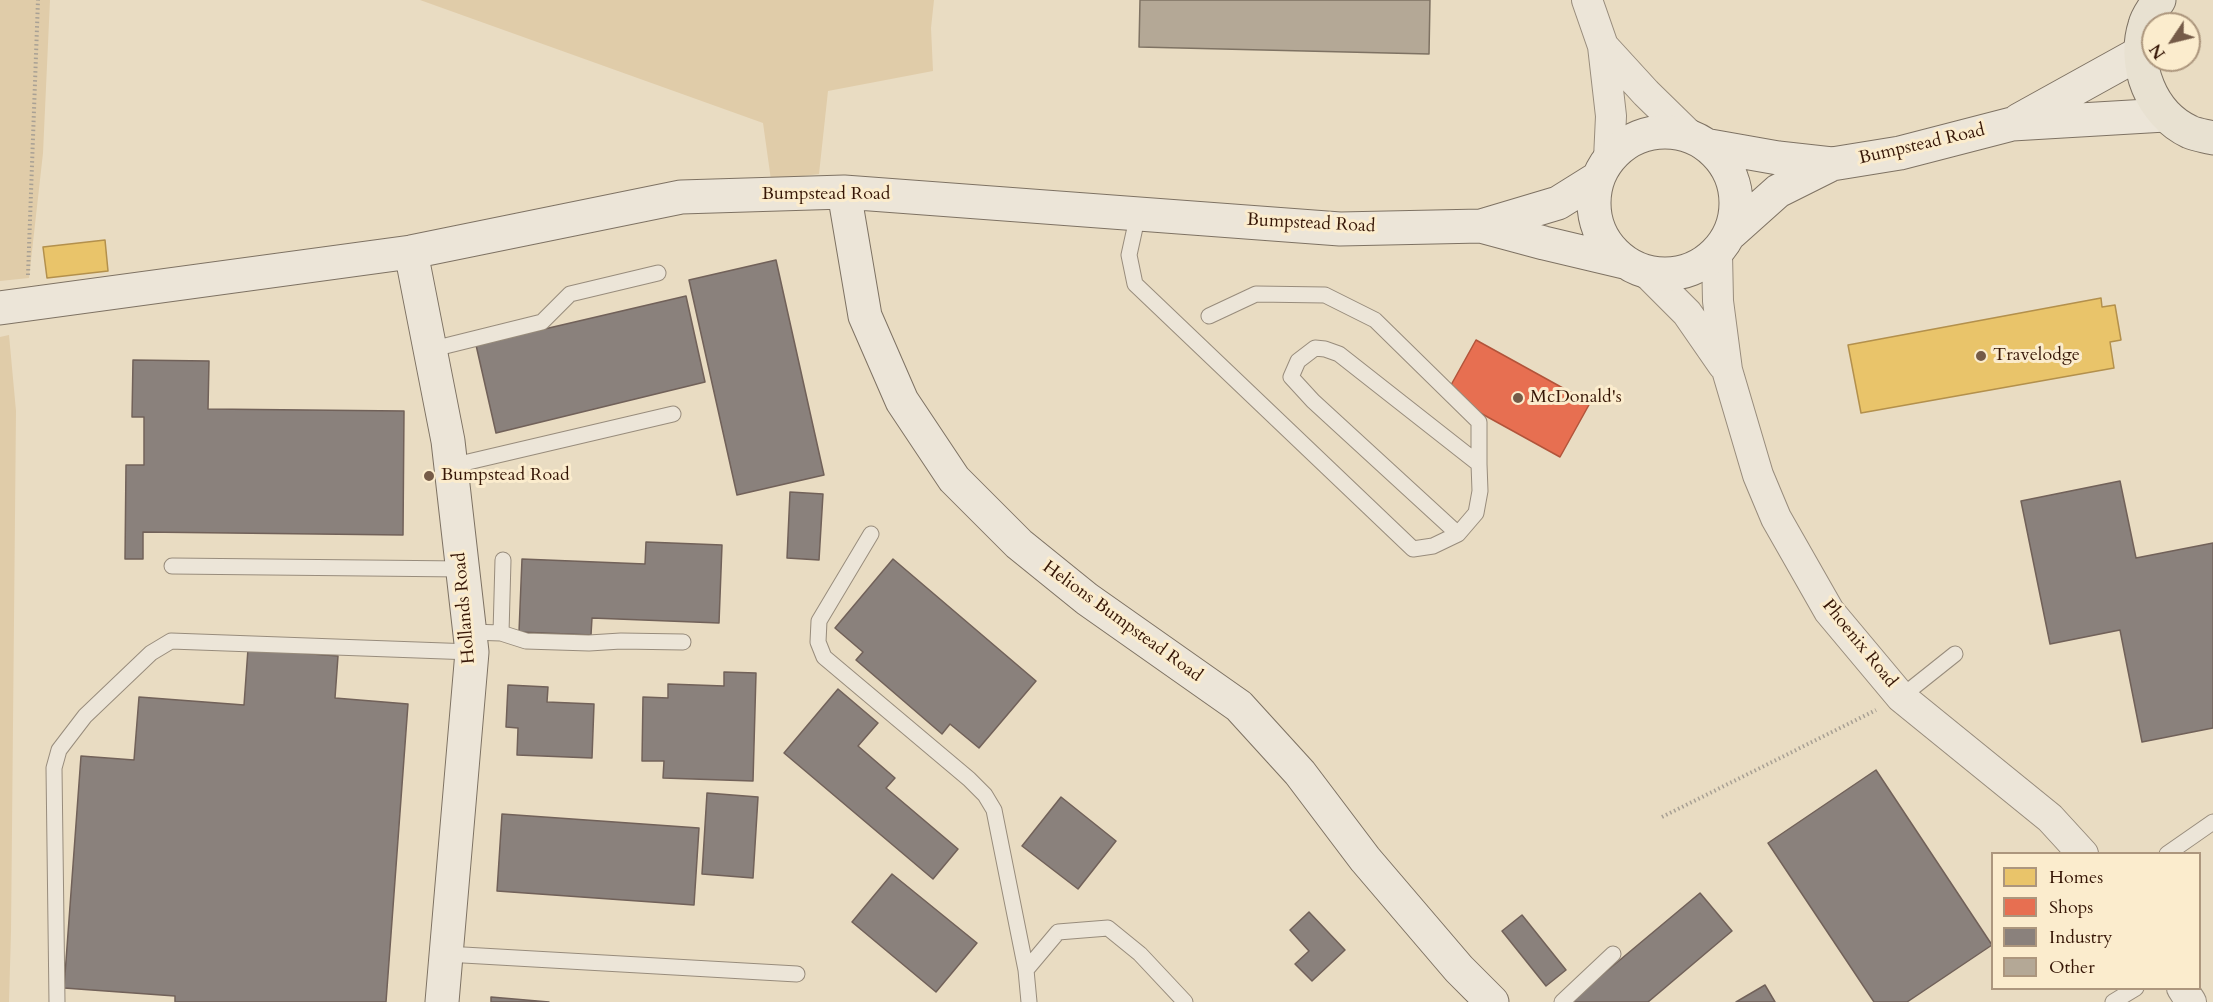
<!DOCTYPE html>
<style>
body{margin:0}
#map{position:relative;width:2213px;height:1002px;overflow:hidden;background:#e9dcc2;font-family:Cardo,serif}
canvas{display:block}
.legend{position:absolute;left:1991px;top:852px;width:210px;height:138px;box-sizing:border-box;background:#fbeccd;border:2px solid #ac967d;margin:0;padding:8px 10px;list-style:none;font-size:18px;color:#361606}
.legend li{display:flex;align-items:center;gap:12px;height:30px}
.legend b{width:30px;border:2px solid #ac967d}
.north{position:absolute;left:2141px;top:12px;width:60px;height:60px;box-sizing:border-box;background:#fbeccd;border:2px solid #ac967d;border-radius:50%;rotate:235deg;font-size:16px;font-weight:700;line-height:24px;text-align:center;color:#361606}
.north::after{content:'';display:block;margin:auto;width:21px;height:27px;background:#755b48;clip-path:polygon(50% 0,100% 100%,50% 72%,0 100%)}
</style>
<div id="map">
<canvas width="2213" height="1002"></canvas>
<ul class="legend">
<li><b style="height:16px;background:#e9c46a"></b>Homes</li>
<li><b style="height:16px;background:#e76f51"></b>Shops</li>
<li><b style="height:16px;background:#8a817c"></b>Industry</li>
<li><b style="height:16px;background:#b4a896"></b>Other</li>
</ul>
<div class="north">N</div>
</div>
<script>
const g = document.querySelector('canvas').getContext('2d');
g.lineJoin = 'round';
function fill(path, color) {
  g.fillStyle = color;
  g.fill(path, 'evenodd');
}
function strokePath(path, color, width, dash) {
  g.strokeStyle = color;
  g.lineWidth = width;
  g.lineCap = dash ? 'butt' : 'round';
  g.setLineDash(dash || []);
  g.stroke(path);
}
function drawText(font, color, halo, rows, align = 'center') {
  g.font = font + ' Cardo,serif';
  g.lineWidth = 6;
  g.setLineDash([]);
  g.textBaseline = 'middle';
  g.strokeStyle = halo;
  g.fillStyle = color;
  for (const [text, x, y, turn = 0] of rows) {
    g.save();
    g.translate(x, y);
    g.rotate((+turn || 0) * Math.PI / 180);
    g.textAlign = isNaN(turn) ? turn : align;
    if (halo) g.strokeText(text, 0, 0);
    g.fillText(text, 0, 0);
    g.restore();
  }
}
fill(new Path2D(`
 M 0,0 L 50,0 L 43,153 L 29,278 L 0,281 Z
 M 420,0 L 934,0 L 931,28 L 933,71 L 828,91 L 819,174 L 771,180 L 763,123 Z
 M 9,335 L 16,411 L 11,932 L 9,1002 L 0,1002 L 0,337 Z`), '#e0cca9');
const homes = new Path2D(`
 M 105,240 L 108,271 L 47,278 L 43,247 Z
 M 2101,298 L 2102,307 L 2115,305 L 2121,340 L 2110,342 L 2114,368 L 1861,413 L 1848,345 Z`);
fill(homes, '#e9c46a');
strokePath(homes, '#b3904c', 1.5);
const shops = new Path2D(`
 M 1476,340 L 1590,403 L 1560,457 L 1446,394 Z`);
fill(shops, '#e76f51');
strokePath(shops, '#b2543a', 1.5);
const industry = new Path2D(`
 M 776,260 L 824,475 L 737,495 L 689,280 Z
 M 686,296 L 705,382 L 496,433 L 476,345 Z
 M 133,360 L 209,361 L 208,409 L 404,411 L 403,535 L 143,532 L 143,559 L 125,559 L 126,465 L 144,465 L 144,417 L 132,417 Z
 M 2120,481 L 2136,558 L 2213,543 L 2213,728 L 2142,742 L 2120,630 L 2050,644 L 2021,501 Z
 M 790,492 L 823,494 L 819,560 L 787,558 Z
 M 646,542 L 722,545 L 719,623 L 592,618 L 591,635 L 519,632 L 522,559 L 645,564 Z
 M 893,559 L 1036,681 L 979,748 L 950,724 L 942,734 L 856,660 L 863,652 L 835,628 Z
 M 248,649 L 338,656 L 335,698 L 408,704 L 386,1002 L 175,1002 L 175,996 L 64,988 L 81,756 L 134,760 L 139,697 L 244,705 Z
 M 724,672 L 756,673 L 753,781 L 663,778 L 664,761 L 642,761 L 643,697 L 668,698 L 668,684 L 724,686 Z
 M 508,685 L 548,687 L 547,702 L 594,704 L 592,758 L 517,755 L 518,728 L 506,727 Z
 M 838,689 L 878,723 L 858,746 L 895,778 L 886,788 L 958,849 L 933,879 L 784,753 Z
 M 1876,770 L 1992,945 L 1907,1002 L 1874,1002 L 1768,843 Z
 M 707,793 L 758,797 L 753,878 L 702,874 Z
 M 1061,797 L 1116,841 L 1078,889 L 1022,846 Z
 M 502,814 L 699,828 L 694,905 L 497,891 Z
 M 892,874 L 977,943 L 936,992 L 852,922 Z
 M 1700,893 L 1732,931 L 1648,1002 L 1574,1002 L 1572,1000 Z
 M 1309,912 L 1345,950 L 1312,981 L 1295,964 L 1309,951 L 1290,930 Z
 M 1522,915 L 1566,970 L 1546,986 L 1502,931 Z
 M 1765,985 L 1775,1002 L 1736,1002 Z
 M 491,997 L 549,1002 L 491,1002 Z`);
fill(industry, '#8a817c');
strokePath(industry, '#716159', 1.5);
const building = new Path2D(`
 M 1140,0 L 1430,0 L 1429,54 L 1139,47 Z`);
fill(building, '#b4a896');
strokePath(building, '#7e7263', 1.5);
const lane = new Path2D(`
 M 1138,214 L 1129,255 L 1135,284 L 1413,549 L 1433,546 L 1458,534 L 1476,513 L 1480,491 L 1479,464 L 1339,354 L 1325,349 L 1315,348 L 1298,361 L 1291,377 L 1313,401 L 1458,534
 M 1209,316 L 1256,294 L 1325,295 L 1375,320 L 1479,422 L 1479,464
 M 429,350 L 542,322 L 570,294 L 658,273
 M 451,466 L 673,414
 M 871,534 L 819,621 L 818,642 L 824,657 L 969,779 L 985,795 L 994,810 L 1026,970
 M 172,566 L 463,569
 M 470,632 L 501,633 L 503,560
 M 501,633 L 526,641 L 589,643 L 621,641 L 683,642
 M 1901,697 L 1955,654
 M 2167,854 L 2213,822
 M 446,954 L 797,974
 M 57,1002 L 54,768 L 59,750 L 85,716 L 151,653 L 171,641 L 472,652
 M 1029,1002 L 1026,970 L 1058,932 L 1108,928 L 1140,954 L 1185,1002
 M 1562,1002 L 1613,954
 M 2113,1002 L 2136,988`);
const street = new Path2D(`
 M 1587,0 L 1603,46 L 1611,116 L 1609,159
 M 1603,46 L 1646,93 L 1689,135
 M 1717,254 L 1718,301 L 1727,370 L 1758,475 L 1776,518 L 1829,611 L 1901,697 L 2050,818 L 2083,854
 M 1647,273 L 1687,313 L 1723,365
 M 2182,988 L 2191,1002`);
const secondary = new Path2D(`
 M 2019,120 L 2140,53
 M1594 203a71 71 0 1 1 142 0a71 71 0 1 1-142 0Z
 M 1710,146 L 1778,158 L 1832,164 L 1900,153 L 2012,124 L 2165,115
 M 844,192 L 865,316 L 902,401 L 954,479 L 1019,544 L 1087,599 L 1239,706 L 1300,773 L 1365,859 L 1459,969 L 1492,1002
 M 1481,226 L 1544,243 L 1624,262
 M 1731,233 L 1778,191 L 1832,164
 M 411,252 L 448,441 L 472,652 L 442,1002
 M 0,308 L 411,252 L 681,197 L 844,192 L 1340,229 L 1481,226 L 1558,203 L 1598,178`);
const primary = new Path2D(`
 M 2159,0 C 2154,8 2147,16 2145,25 C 2132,65 2151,114 2190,132 C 2197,135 2206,136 2213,138`);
strokePath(lane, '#988c7c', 17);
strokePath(street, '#988c7c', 32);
strokePath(secondary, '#7e7263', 35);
strokePath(primary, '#7e7263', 35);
strokePath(new Path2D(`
 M 28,275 L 38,0
 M 1662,817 L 1876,710`), '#a8a094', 4, [1.5, 3]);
strokePath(lane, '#ece5d8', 15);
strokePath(street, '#ece5d8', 30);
strokePath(secondary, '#ece5d8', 33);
strokePath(primary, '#e8e1d1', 33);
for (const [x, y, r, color] of [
 [1981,356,6,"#755b48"],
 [1518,398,6,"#755b48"],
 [429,476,6,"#755b48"]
]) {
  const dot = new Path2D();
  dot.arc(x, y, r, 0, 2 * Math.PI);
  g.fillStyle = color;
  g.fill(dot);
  strokePath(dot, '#fbeccd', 2);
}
drawText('18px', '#361606', '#fbeccd', [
 ["Bumpstead Road",1922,145,-13],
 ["Bumpstead Road",826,195],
 ["Bumpstead Road",1311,224,3],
 ["Hollands Road",465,608,-95],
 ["Helions Bumpstead Road",1122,622,36],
 ["Phoenix Road",1859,644,51]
]);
drawText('18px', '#361606', '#fbeccd', [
 ["Travelodge",1993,356],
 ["McDonald's",1530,398],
 ["Bumpstead Road",441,476]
], 'left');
</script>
